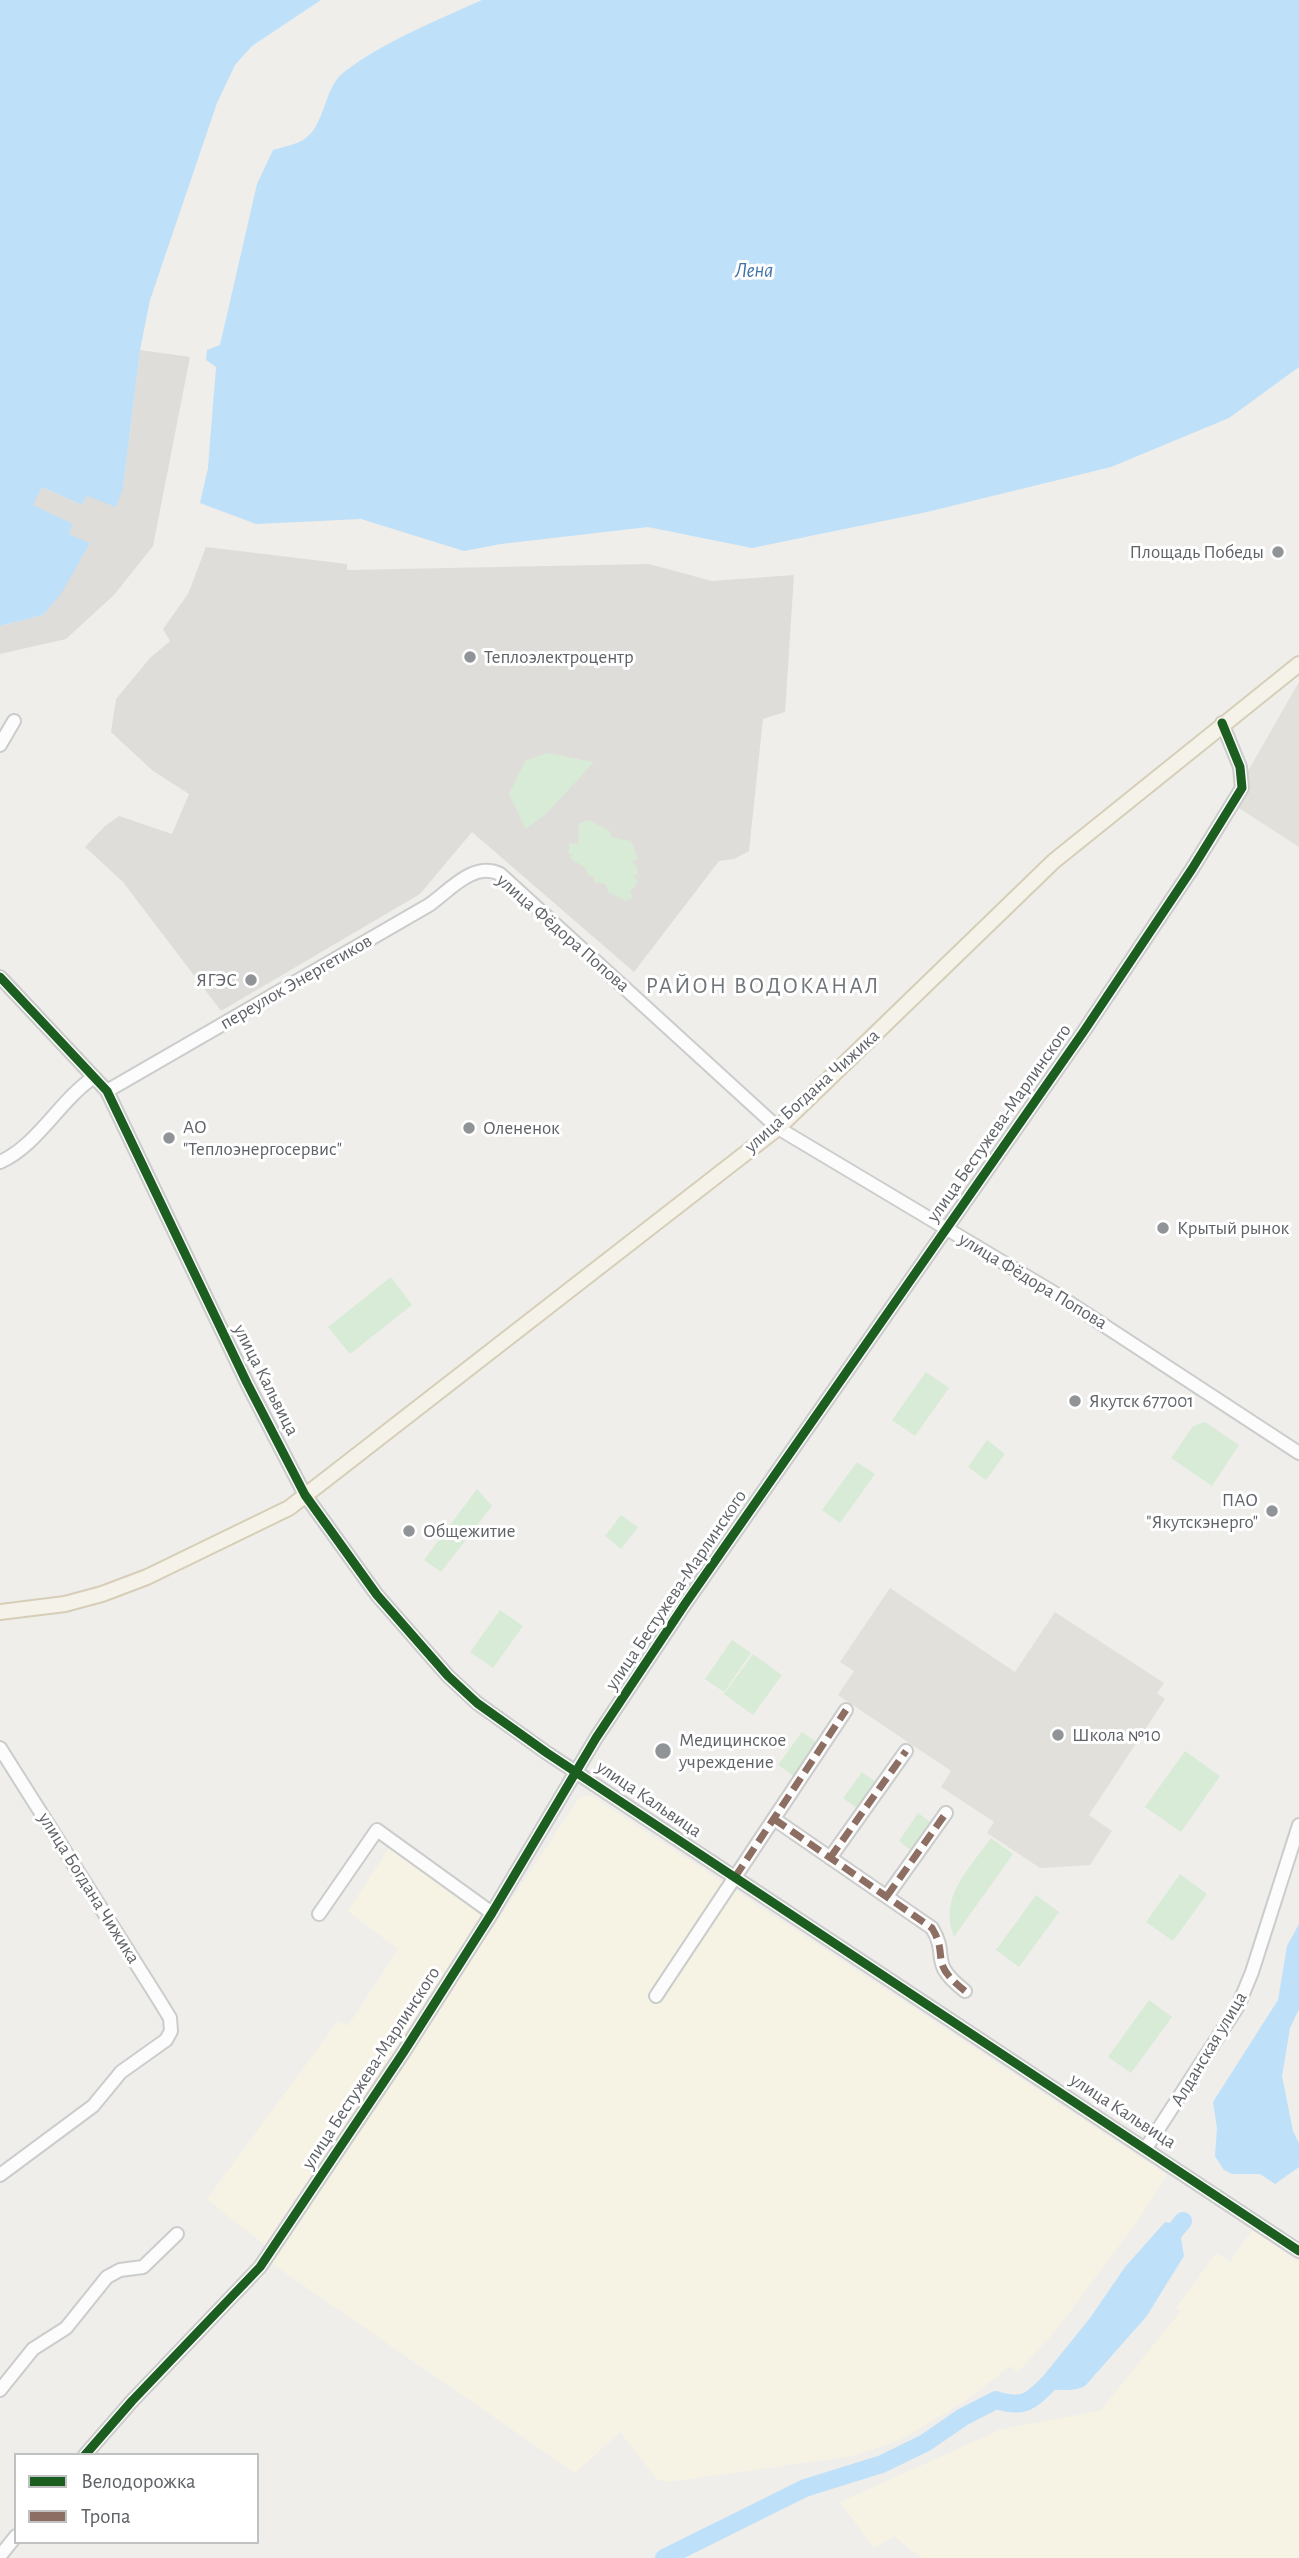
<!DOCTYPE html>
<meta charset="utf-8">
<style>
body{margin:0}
#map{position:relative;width:1299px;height:2558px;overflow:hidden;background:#efeeea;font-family:"Alegreya Sans",sans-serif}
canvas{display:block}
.legend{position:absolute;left:14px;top:2453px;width:245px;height:91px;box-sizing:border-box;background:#fff;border:2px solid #bfc1c3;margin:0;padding:9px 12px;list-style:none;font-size:21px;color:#5f6368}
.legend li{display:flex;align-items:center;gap:14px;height:35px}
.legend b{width:35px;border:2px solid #bfc1c3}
</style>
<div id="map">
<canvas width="1299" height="2558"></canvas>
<ul class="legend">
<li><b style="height:9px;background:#1b5e20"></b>Велодорожка</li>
<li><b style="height:9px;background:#8d6e63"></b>Тропа</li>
</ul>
</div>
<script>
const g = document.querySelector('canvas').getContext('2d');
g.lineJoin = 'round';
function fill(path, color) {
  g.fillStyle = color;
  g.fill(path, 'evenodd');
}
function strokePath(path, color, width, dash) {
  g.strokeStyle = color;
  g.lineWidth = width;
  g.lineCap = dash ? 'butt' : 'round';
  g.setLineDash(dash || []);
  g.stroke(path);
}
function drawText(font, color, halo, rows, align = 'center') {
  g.font = font + ' "Alegreya Sans",sans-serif';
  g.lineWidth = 6;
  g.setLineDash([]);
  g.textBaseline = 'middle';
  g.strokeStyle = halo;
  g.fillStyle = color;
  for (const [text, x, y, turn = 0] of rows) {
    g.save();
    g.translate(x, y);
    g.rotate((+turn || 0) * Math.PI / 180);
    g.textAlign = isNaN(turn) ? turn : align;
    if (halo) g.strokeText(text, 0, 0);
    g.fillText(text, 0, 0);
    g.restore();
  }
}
fill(new Path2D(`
 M 585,1796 L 593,1797 L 1167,2175 L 1134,2226 L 1057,2329 L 1018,2372 L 1010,2366 L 967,2400 L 900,2440 L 853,2456 L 668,2482 L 657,2479 L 620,2432 L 575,2473 L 271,2263 L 579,1798 Z
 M 393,1842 L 491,1901 L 267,2247 L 207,2199 L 338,2021 L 348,2026 L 398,1949 L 348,1911 Z
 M 1252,2230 L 1299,2262 L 1299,2558 L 921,2558 L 894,2536 L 874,2548 L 840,2502 L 1002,2429 L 1100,2411 L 1181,2311 L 1176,2308 L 1216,2253 L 1230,2262 Z`), '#f7f3e4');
fill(new Path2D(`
 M 140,350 L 190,357 L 153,546 L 114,595 L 66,639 L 0,654 L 0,626 L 43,615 L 89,543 L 68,534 L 72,524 L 32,505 L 42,487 L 82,505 L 86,496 L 123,488 Z
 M 206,547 L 347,564 L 347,570 L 649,564 L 712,581 L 794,575 L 785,712 L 763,719 L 749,851 L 734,859 L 719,861 L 634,972 L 472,832 L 420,894 L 221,1011 L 123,882 L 85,847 L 105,826 L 119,816 L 172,834 L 189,794 L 153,771 L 111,732 L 116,699 L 150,658 L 170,641 L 163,629 L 188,594 Z`), '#dfddda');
fill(new Path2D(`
 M 1299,682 L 1299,847 L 1225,799 L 1244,778 Z
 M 890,1588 L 1015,1672 L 1055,1612 L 1164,1683 L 1157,1693 L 1165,1699 L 1089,1815 L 1112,1831 L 1090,1865 L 1040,1868 L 987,1833 L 994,1822 L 941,1787 L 951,1771 L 838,1695 L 854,1671 L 840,1662 Z`), '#e2e0da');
fill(new Path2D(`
 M 547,753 L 594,762 L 546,814 L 526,829 L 509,794 L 525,761 Z
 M 589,820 L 611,832 L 610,837 L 631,841 L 638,859 L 631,862 L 637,866 L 638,876 L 632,874 L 638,881 L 630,893 L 633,897 L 626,901 L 608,892 L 606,884 L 594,882 L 594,876 L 590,877 L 585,868 L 570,858 L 573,854 L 569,854 L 569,843 L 578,844 L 579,823 Z
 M 391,1277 L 412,1305 L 350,1354 L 328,1327 Z
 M 926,1372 L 949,1388 L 915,1436 L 892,1420 Z
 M 1205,1422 L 1239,1445 L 1212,1486 L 1171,1458 L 1193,1426 Z
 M 987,1440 L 1005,1454 L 986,1480 L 968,1467 Z
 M 857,1462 L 875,1474 L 840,1523 L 822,1510 Z
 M 477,1489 L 492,1506 L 441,1572 L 424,1560 Z
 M 621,1515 L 638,1527 L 621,1549 L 605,1536 Z
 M 500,1610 L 523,1626 L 493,1668 L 470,1652 Z
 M 732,1640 L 751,1653 L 724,1692 L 705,1679 Z
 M 753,1654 L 782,1675 L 753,1715 L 724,1694 Z
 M 802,1732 L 819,1744 L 795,1777 L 778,1765 Z
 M 1185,1751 L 1220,1776 L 1181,1832 L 1145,1807 Z
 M 862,1772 L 877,1783 L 858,1809 L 843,1798 Z
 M 918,1813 L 933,1824 L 913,1852 L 899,1841 Z
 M 991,1838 L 1013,1854 L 954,1937 C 938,1897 969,1869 991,1838 Z
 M 1180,1874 L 1207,1894 L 1173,1941 L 1146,1922 Z
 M 1036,1895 L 1059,1912 L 1019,1967 L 996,1950 Z
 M 1149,2000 L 1172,2017 L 1131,2073 L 1108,2057 Z`), '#d8ebd6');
fill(new Path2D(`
 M 0,0 L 321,0 L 252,46 L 235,65 L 217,103 L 150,300 L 140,350 L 123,488 L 116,507 L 87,496 L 82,505 L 42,487 L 33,505 L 73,524 L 69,534 L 90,543 L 61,594 L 43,615 L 0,626 Z
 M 482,0 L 1299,0 L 1299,367 L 1229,418 L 1111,467 L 927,512 L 752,548 L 648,527 L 501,544 L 464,551 L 361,519 L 256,524 L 200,503 L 208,468 L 216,367 L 206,360 L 207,350 L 220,345 L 257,184 L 273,150 C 282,147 295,145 303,140 C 326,126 323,88 344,72 C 387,40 434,22 482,0 Z
 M 1299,1924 L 1299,2009 L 1290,2028 L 1282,2076 L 1293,2131 L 1299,2143 L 1299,2167 L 1275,2184 L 1260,2174 L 1232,2174 L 1224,2170 L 1215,2156 L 1217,2128 L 1213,2102 L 1278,2000 L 1287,1946 Z
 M 1165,2222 L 1183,2226 L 1181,2238 L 1184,2256 L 1146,2317 L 1085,2386 C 1064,2396 1059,2382 1035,2398 L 1032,2390 L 1090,2318 L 1125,2267 Z`), '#bfe0f9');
strokePath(new Path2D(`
 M 1164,2244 L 1183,2221
 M 664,2558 L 805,2488 L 882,2464 L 925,2443 L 963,2417 L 996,2400 C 1025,2409 1031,2401 1051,2381`), '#bfe0f9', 18);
const minor = new Path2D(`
 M 0,745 L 14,721
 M 0,977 L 107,1091 L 247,1383 L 305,1495 L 377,1595 L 448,1676 L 477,1703 L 547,1753 L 1299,2251
 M 107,1091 L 429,905 C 450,890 474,861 500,874 L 778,1128 L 1056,1294 L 1299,1453
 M 0,1162 C 38,1145 59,1101 94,1077
 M 0,1748 L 159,2000 L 170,2018 L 171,2031 L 166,2040 L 121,2072 L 93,2106 L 0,2175
 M 774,1819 L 932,1928 C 950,1958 927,1961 965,1991
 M 830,1858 L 906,1751
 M 887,1896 L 946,1813
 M 319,1914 L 377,1830 L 492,1913
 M 656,1996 L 846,1710
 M 1146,2148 L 1238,2006 L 1252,1972 L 1299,1825
 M 0,2390 L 33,2349 L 66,2328 L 107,2277 L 120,2270 L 143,2267 L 177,2234
 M 85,2455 L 132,2401 L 260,2267 L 403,2053 L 492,1913 L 596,1738 L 685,1604 L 1084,1031 L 1192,869 L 1242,788 L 1240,767 L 1222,723
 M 0,2556 L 16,2536`);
const major = new Path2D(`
 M 0,1612 L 65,1604 L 102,1594 L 147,1577 L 289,1508 L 778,1128 L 1054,861 L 1299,664`);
strokePath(minor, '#cbcccc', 16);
strokePath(major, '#d7ceb8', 18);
strokePath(minor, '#fdfcfc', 12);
strokePath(major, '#f4f2e9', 14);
strokePath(new Path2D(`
 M 774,1819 L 932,1928 C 950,1958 927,1961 965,1991
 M 830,1858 L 906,1751
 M 735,1877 L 846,1710
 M 887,1896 L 946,1813`), '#8d6e63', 7, [14, 7]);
strokePath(new Path2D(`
 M 0,977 L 107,1091 L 247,1383 L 305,1495 L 377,1595 L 448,1676 L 477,1703 L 547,1753 L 1299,2251
 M 85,2455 L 132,2401 L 260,2267 L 403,2053 L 492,1913 L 596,1738 L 685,1604 L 1084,1031 L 1192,869 L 1242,788 L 1240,767 L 1222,723`), '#1b5e20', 9);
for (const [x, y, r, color] of [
 [1278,552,7,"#919496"],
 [470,657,7,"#919496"],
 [251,980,7,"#919496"],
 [469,1128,7,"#919496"],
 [169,1138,7,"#919496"],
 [1163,1228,7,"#919496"],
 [1075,1401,7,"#919496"],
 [1272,1511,7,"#919496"],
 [409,1531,7,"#919496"],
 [1058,1735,7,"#919496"],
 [663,1751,9,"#919496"]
]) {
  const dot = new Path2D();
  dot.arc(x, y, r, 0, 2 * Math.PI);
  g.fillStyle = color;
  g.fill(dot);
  strokePath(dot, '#fff', 2.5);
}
drawText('19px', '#5f6368', '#fff', [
 ["Площадь Победы",1264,552,"right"],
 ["Теплоэлектроцентр",484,657],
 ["ЯГЭС",237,980,"right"],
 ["АО",183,1127],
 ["\"Теплоэнергосервис\"",183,1149],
 ["Олененок",483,1128],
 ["Крытый рынок",1177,1228],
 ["Якутск 677001",1089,1401],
 ["ПАО",1258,1500,"right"],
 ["\"Якутскэнерго\"",1258,1522,"right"],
 ["Общежитие",423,1531],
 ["Школа №10",1072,1735],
 ["Медицинское",679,1740],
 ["учреждение",679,1762]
], 'left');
drawText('19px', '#5f6368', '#fff', [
 ["улица Фёдора Попова",563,933,41],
 ["переулок Энергетиков",296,982,-30],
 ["улица Богдана Чижика",812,1091,-42],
 ["улица Бестужева-Марлинского",999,1123,-55],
 ["улица Фёдора Попова",1033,1281,31],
 ["улица Кальвица",266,1380,63],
 ["улица Бестужева-Марлинского",676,1590,-56],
 ["улица Кальвица",649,1799,34],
 ["улица Богдана Чижика",89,1888,58],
 ["Алданская улица",1209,2049,-59],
 ["улица Бестужева-Марлинского",371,2068,-57],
 ["улица Кальвица",1123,2111,33]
]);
drawText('italic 21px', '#4174aa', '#fff', [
 ["Лена",754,271]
]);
g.letterSpacing = '2px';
drawText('23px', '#70757a', '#fff', [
 ["РАЙОН ВОДОКАНАЛ",763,986]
]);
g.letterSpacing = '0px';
</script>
